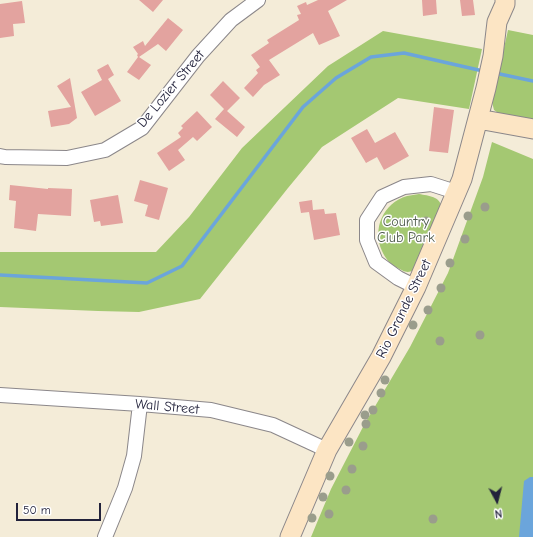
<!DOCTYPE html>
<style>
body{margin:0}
#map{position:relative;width:533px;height:537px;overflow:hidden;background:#f4ecd8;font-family:"Comic Neue",sans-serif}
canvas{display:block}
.north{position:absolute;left:477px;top:481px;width:40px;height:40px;-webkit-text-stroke:3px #fff;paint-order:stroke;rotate:173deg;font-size:11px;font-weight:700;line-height:16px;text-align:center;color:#22223b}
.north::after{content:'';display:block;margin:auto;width:14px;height:18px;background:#22223b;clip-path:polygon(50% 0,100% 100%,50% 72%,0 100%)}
.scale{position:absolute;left:16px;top:503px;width:85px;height:18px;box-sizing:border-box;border:2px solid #22223b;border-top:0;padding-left:5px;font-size:12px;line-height:14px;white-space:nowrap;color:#22223b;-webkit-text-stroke:3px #fff;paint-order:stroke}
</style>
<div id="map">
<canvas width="533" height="537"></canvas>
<div class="north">N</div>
<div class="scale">50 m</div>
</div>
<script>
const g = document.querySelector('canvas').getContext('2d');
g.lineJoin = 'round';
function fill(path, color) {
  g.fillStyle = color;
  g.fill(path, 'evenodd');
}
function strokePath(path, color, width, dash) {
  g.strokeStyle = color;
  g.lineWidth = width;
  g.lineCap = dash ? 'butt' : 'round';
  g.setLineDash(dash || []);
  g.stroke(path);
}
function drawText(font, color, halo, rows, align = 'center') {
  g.font = font + ' "Comic Neue",sans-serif';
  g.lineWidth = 3;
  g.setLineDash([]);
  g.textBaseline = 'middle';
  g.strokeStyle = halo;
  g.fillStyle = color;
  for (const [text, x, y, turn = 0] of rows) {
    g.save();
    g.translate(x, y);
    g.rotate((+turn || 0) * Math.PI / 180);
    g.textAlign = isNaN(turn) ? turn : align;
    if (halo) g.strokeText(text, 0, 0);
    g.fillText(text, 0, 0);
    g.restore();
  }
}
fill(new Path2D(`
 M 508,30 L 533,35 L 533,121 L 501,115 L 494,110 L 492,102 Z
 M 383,31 L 482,49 L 469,109 L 398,98 L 322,147 L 288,188 L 200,299 L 139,312 L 98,311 L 0,307 L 0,252 L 156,252 L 189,217 L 242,148 L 328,66 Z
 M 492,142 L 533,159 L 533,537 L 311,537 L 331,489 L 364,425 L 410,347 L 448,273 L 483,177 Z
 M 419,194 C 429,196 440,196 442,208 L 416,269 C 407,274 405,272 396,267 C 390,264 385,258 382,251 C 372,229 383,203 407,196 C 411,195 415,195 419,194 Z`), '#a4c872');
fill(new Path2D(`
 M 530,477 L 533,477 L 533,537 L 519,537 L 524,481 Z`), '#6ba5db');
strokePath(new Path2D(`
 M 495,73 L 533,81
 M 0,275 L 147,283 L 182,266 L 303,107 L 336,78 L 371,57 L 404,53 L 483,71`), '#6ba5db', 3.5);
fill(new Path2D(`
 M 139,0 L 163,0 L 153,12 Z
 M 318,0 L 347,0 L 328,11 L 340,36 L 319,45 L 313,33 L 269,60 L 280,75 L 264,85 L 253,97 L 244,88 L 258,73 L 256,70 L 260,67 L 251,55 L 269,43 L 267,40 L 299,20 L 297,15 L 301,14 L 297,6 L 306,2 L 307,5 Z
 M 422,0 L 436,0 L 437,14 L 423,16 Z
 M 460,0 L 473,0 L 475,15 L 462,16 Z
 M 22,1 L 25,23 L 13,24 L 14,36 L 0,38 L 0,4 Z
 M 168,18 L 183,30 L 166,51 L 158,44 L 139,57 L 151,65 L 139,80 L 127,72 L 138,57 L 137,55 L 138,54 L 133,47 L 143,41 L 145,46 Z
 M 108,64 L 114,75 L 108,79 L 121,101 L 95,116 L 81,92 L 102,80 L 97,70 Z
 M 70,78 L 77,118 L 69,124 L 51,127 L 48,111 L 71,107 L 57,86 Z
 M 223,81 L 240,98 L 227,111 L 245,127 L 237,137 L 215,119 L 224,109 L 226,111 L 210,95 Z
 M 434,107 L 454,110 L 448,153 L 429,151 Z
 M 197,111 L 212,127 L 197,141 L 193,137 L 178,150 L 185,160 L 169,171 L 157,153 L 181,137 L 178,133 L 183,128 L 181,126 Z
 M 367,129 L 375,143 L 395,132 L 409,156 L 384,170 L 377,157 L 366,163 L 351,138 Z
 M 140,180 L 168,188 L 159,220 L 145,216 L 148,205 L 134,201 Z
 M 10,185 L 48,189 L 48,188 L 72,189 L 71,216 L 38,214 L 36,231 L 14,228 L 16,201 L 9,200 Z
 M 118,195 L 123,223 L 101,226 L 100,221 L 94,222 L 90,200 Z
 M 312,200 L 313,210 L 324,209 L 325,214 L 336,213 L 340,235 L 314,240 L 309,212 L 301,213 L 299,202 Z`), '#e3a39f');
const street = new Path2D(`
 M 0,156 L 5,157 L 67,158 L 105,150 L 142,128 L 198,56 L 231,20 L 258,0
 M 416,287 L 398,278 L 376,262 L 367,240 L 367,220 L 382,197 L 404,187 L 431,184 L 456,192
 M 0,395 L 140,404 L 211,410 L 273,425 L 327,450
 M 105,537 L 125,488 L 134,456 L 140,404`);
const secondary = new Path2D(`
 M 478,119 L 533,129
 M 290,537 L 327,450 L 381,357 L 416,287 L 462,179 L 486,88 L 493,56 L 497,22 L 505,4 L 505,0`);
strokePath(street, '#8b878a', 16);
strokePath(secondary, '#8b878a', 21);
strokePath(street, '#fff', 14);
strokePath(secondary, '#fce5c4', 19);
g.fillStyle = '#9a9d8c';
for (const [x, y] of [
 [485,207],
 [468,216],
 [426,221],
 [465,239],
 [450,263],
 [441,288],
 [428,310],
 [413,325],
 [480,335],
 [440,341],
 [385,380],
 [381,393],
 [373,410],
 [365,415],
 [366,424],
 [349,442],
 [363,446],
 [352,469],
 [330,476],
 [346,490],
 [323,497],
 [329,514],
 [312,518],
 [433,519]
]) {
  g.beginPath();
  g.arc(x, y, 4.5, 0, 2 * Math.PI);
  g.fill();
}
drawText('14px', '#22223b', '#fff', [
 ["De Lozier Street",171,89,-50],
 ["Rio Grande Street",404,309,-64],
 ["Wall Street",167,407,5]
]);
drawText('14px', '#505c4e', '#fff', [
 ["Country",406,222],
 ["Club Park",406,238]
]);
</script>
